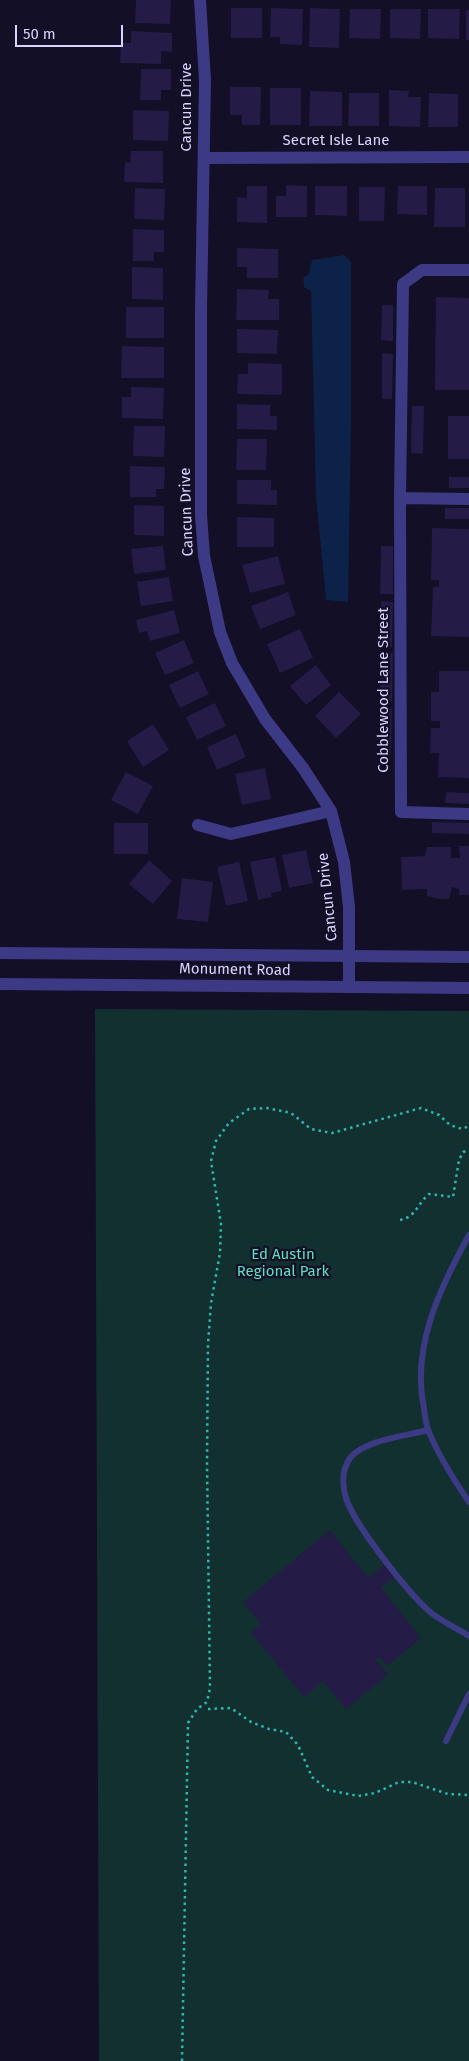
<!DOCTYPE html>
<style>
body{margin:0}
#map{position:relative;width:469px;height:2061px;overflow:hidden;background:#130f26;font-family:"Fira Sans",sans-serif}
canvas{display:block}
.scale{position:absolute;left:15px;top:25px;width:108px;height:22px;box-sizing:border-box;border:2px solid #d9d4ff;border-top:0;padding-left:6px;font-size:15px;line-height:18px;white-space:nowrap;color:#d9d4ff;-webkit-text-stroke:4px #130f26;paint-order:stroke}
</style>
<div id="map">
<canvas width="469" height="2061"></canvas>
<div class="scale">50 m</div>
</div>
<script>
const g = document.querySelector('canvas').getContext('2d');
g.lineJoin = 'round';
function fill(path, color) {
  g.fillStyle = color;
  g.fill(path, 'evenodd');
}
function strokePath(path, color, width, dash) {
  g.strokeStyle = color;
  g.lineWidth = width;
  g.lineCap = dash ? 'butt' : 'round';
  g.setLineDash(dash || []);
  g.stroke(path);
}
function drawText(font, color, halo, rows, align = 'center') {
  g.font = font + ' "Fira Sans",sans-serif';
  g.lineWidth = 4.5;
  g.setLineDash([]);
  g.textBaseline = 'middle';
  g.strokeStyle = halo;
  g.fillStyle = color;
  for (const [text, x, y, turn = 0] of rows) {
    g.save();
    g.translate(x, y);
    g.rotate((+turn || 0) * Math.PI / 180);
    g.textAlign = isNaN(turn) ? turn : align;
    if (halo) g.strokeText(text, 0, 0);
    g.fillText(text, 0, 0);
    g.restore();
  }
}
fill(new Path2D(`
 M 95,1009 L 469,1011 L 469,2061 L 99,2061 Z`), '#12302f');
fill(new Path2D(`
 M 344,255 L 351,262 L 351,427 L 348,602 L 326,600 L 316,497 L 311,291 L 304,287 L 303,278 L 309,274 L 312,260 Z`), '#0c2248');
fill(new Path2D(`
 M 136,0 L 171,0 L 170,24 L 135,23 Z
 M 231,8 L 262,8 L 262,38 L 231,38 Z
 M 271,8 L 303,9 L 302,45 L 280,44 L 280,37 L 270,37 Z
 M 310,8 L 340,9 L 339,48 L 309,47 Z
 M 350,9 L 381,9 L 380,39 L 349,38 Z
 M 390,9 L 421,9 L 420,39 L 390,38 Z
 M 428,9 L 460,9 L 459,39 L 428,38 Z
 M 466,10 L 469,10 L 469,40 L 466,40 Z
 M 131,31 L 172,33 L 172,52 L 161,51 L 161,64 L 120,63 L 121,43 L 131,43 Z
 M 141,69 L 171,69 L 171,90 L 161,90 L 161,100 L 140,100 Z
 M 230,87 L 261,87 L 260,125 L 242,125 L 242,115 L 230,115 Z
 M 270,88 L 301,88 L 301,125 L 270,125 Z
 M 389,90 L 409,91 L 408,97 L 421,97 L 420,127 L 389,126 Z
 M 310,91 L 342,92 L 342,126 L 309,126 Z
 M 349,93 L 379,93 L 379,126 L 348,126 Z
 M 429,93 L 458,94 L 458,127 L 428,127 Z
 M 133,110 L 169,111 L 168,141 L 133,140 Z
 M 131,151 L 163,151 L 163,183 L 124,182 L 125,162 L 130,163 Z
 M 286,185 L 307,186 L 307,217 L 276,217 L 276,196 L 286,196 Z
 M 247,186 L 267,186 L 267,223 L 237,222 L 237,197 L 247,198 Z
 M 315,186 L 347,186 L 347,216 L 315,215 Z
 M 398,186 L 427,186 L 427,215 L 397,214 Z
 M 359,187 L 385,187 L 384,221 L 359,221 Z
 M 135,188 L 165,189 L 164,220 L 134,219 Z
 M 435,188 L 465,188 L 465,227 L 434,227 Z
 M 133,229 L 164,230 L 164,252 L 154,252 L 154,261 L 133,261 Z
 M 237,248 L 278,249 L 278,278 L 247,278 L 247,267 L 237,267 Z
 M 132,267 L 163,268 L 163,300 L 132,299 Z
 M 237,289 L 269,290 L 268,299 L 279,299 L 279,320 L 236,320 Z
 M 436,297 L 469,298 L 469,390 L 435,390 Z
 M 382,305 L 393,305 L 393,341 L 381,340 Z
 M 126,307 L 164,307 L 164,338 L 126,338 Z
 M 237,329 L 278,330 L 277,354 L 237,353 Z
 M 122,346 L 164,347 L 164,378 L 121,378 Z
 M 382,353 L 393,354 L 392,399 L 382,399 Z
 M 248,363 L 282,364 L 282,395 L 237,394 L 238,374 L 248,374 Z
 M 131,387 L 164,388 L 163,419 L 122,418 L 122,397 L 131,397 Z
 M 237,404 L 270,405 L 270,416 L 277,416 L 277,430 L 237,429 Z
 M 412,406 L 424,406 L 423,454 L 411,453 Z
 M 448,416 L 469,416 L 469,459 L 448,459 Z
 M 134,426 L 165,426 L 164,457 L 133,456 Z
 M 237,439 L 267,439 L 266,470 L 236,470 Z
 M 130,466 L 165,467 L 164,489 L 156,489 L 156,497 L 130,497 Z
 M 449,477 L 469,477 L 469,488 L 449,488 Z
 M 237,480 L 271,480 L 271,490 L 277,490 L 277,505 L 237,504 Z
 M 134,505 L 164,506 L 164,536 L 134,535 Z
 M 445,508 L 469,508 L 469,519 L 445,519 Z
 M 237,517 L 274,518 L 274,547 L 237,547 Z
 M 432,528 L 469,529 L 469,637 L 431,636 L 433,587 L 439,587 L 439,580 L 431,580 Z
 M 163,546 L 166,570 L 134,574 L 131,549 Z
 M 381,546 L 393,546 L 393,594 L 380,594 Z
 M 278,556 L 285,584 L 250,593 L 242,565 Z
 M 169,577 L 173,601 L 141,606 L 137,582 Z
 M 288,592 L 296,615 L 260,629 L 251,606 Z
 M 381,601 L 393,602 L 392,647 L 381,647 Z
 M 174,610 L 180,633 L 150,641 L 147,631 L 139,633 L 136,620 Z
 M 300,629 L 313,658 L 280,673 L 267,644 Z
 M 184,640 L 194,663 L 165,675 L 155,653 Z
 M 381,653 L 393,653 L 392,701 L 380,700 Z
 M 316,665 L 331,685 L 306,705 L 290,686 Z
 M 198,671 L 209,694 L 180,708 L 169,685 Z
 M 439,671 L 469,671 L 469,778 L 438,777 L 439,753 L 430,753 L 431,728 L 440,728 L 440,721 L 431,721 L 431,692 L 439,692 Z
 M 339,692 L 361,714 L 336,738 L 315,716 Z
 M 215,703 L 226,726 L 197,740 L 186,717 Z
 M 382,708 L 392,708 L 391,754 L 382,754 Z
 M 153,724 L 169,750 L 143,767 L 127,741 Z
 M 236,734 L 246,757 L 217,770 L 207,747 Z
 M 265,768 L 271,799 L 242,805 L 235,774 Z
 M 126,772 L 153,786 L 138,814 L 111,800 Z
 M 446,792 L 469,793 L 469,804 L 445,803 Z
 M 432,822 L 469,823 L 469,834 L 432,833 Z
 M 114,823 L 148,823 L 148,854 L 114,854 Z
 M 459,846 L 469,846 L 469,895 L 459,895 L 459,889 L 452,887 L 449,899 L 439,899 L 427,896 L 427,889 L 402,890 L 401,857 L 425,856 L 427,847 L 451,847 L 451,858 L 460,858 Z
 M 306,850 L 313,883 L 289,888 L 282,855 Z
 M 275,857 L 282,891 L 271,893 L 272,897 L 258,900 L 250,862 Z
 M 149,860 L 172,881 L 153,904 L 129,884 Z
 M 239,862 L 248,901 L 226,906 L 217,867 Z
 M 182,878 L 213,882 L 208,922 L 177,919 Z
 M 330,1530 L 368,1578 L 385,1564 L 395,1577 L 381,1588 L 421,1638 L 387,1666 L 380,1657 L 376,1660 L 388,1675 L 346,1709 L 323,1681 L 304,1697 L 251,1633 L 261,1624 L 243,1602 Z`), '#241b47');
strokePath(new Path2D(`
 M 400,1220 C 416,1217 417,1204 429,1194 L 453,1197 L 459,1160 L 463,1152 L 469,1150
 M 208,1709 L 231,1708 L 251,1722 L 269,1729 L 286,1732 L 298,1745 L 312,1777 L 328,1790 L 358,1796 L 375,1793 L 399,1782 L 412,1782 L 448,1794 L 469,1795
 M 182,2061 L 188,1723 L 197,1709 L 207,1702 L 210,1688 L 207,1463 L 208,1344 L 211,1303 L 220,1253 L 221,1224 L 211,1161 L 216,1141 L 229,1123 L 249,1109 L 267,1108 L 291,1113 L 311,1129 L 332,1133 L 421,1108 L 439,1115 L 450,1125 L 462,1129 L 469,1126`), '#2fb8b0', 2.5, [2.5, 4]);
strokePath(new Path2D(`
 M 469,1235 C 440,1288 411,1347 424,1409 C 425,1417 426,1425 429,1432 C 439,1457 454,1480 469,1502
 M 428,1430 C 406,1436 364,1440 350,1458 C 342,1470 342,1485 346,1498 C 354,1524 408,1593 430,1612 C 441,1621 456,1628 469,1636
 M 446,1741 L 469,1694`), '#3d3a85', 6);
strokePath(new Path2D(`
 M 200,0 L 205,80 L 201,308 L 201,515 L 204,556 L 220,632 L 232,663 L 265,719 L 303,768 L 331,811 L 344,862 L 349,907 L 349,987
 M 204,158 L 469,157
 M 400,498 L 403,284 L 422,270 L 469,270
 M 469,499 L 400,498 L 401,812 L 469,814
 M 198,825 L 231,834 L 331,811`), '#3d3a85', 12);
strokePath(new Path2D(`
 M 0,953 L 469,957
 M 0,984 L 469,988`), '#3d3a85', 12);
drawText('15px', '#d9d4ff', '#130f26', [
 ["Cancun Drive",187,107,-90],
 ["Secret Isle Lane",336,141],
 ["Cancun Drive",187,512,-92],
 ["Cobblewood Lane Street",384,690,-90],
 ["Cancun Drive",328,897,-96],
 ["Monument Road",235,970,1]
]);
drawText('15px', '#5fe0c0', '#130f26', [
 ["Ed Austin",283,1255],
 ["Regional Park",283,1272]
]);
</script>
